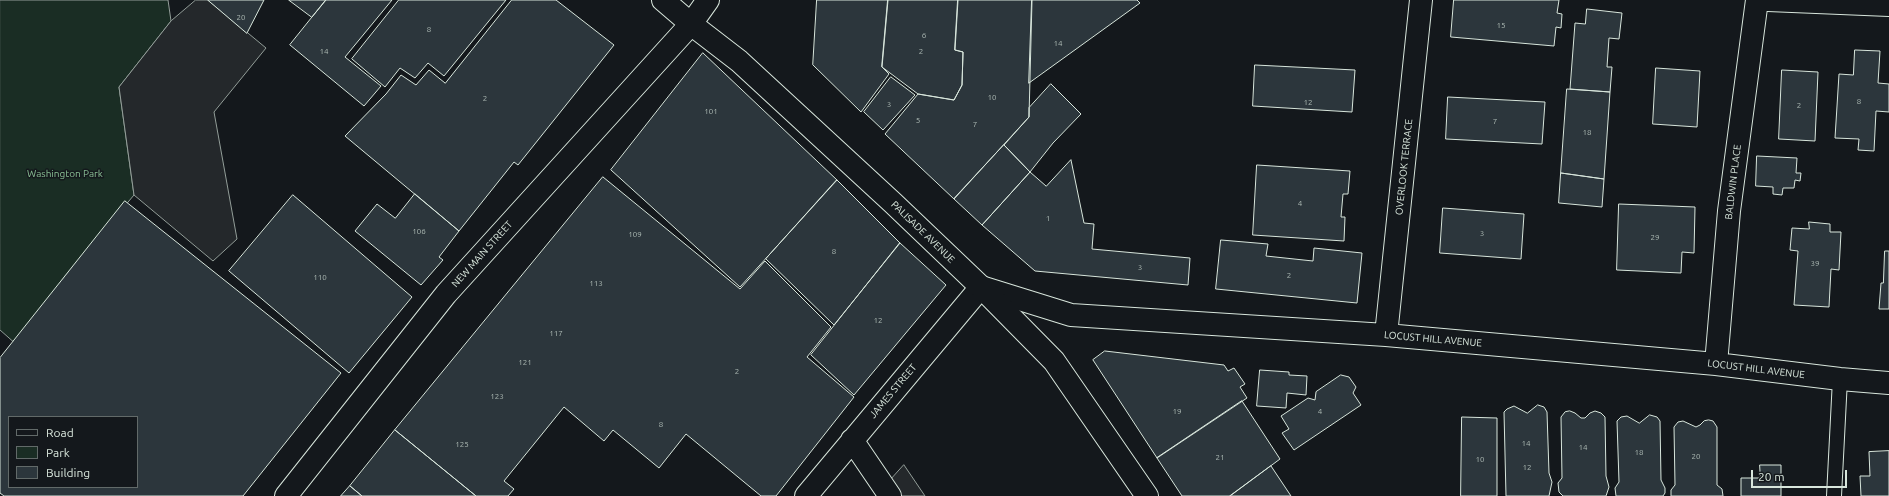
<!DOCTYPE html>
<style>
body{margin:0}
#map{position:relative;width:1889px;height:496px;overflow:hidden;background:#14181c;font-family:Ubuntu,sans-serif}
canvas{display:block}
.legend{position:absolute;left:8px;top:416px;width:130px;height:72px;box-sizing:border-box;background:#14181c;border:1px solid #626a69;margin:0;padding:5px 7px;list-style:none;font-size:12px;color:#d8e6dc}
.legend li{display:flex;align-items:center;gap:8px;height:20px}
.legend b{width:20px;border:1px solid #626a69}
.scale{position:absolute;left:1751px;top:470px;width:96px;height:18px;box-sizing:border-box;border:2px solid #d8e6dc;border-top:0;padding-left:5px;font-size:12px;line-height:14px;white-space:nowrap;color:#d8e6dc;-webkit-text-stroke:3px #14181c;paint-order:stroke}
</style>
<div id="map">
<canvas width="1889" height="496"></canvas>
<ul class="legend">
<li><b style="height:5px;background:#14181c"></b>Road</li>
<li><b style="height:11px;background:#1a2d24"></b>Park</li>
<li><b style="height:11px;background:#2c363c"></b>Building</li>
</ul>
<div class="scale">20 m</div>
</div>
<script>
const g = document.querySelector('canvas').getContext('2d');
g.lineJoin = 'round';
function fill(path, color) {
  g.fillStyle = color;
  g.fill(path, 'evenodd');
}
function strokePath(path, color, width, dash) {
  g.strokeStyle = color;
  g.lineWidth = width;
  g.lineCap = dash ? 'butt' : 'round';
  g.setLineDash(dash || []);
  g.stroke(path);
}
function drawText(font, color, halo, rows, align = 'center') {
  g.font = font + ' Ubuntu,sans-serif';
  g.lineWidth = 3;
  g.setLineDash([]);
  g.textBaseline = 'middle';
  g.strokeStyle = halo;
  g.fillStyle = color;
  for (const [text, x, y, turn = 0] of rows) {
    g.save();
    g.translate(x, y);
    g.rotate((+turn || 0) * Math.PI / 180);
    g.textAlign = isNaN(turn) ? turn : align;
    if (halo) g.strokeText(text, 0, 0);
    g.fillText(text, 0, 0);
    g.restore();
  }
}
const green = new Path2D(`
 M 0,0 L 168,0 L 171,21 L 119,87 L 134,195 L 64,278 L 17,345 L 0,330 Z`);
fill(green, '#1a2d24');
strokePath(green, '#939e99', 1);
const parking = new Path2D(`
 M 196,0 L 208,0 L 266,48 L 214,112 L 237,239 L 213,261 L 134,195 L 119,87 L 171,21 Z
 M 904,465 L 925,496 L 876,496 Z`);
fill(parking, '#24282b');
strokePath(parking, '#939e99', 1);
const building = new Path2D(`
 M 208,0 L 264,0 L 247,33 Z
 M 289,0 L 326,0 L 312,17 Z
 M 326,0 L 392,0 L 345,57 L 381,86 L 364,106 L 290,45 Z
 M 399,0 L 506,0 L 444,76 L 428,63 L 415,78 L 400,68 L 385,87 L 352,59 Z
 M 512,0 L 556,0 L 614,45 L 518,165 L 514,162 L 459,231 L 345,136 L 386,94 L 401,75 L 416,85 L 429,70 L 445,83 Z
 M 817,0 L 888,0 L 882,67 L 889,74 L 861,112 L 813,65 Z
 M 888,0 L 958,0 L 955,50 L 963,52 L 962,85 L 954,100 L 918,94 L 882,67 Z
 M 958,0 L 1032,0 L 1029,117 L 954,199 L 885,134 L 918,94 L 954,100 L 962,85 L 963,52 L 955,50 Z
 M 1032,0 L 1137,0 L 1140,3 L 1029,83 Z
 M 1454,0 L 1559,0 L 1557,13 L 1562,14 L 1561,28 L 1556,27 L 1554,46 L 1451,37 Z
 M 1587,9 L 1622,13 L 1619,39 L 1609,38 L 1607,67 L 1612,67 L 1610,92 L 1570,89 L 1575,23 L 1585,24 Z
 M 1855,50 L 1880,51 L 1878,83 L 1889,84 L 1889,112 L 1876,111 L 1874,151 L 1858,150 L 1859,139 L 1835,138 L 1839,74 L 1853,75 Z
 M 703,53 L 837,180 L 740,287 L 611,170 Z
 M 1255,65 L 1355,70 L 1352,112 L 1253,106 Z
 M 1656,68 L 1700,71 L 1697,127 L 1653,124 Z
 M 1782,70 L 1818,72 L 1815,141 L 1779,139 Z
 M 891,77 L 915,95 L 883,130 L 864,112 Z
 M 1051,84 L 1081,114 L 1053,143 L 1030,172 L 1004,145 L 1029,117 L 1029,108 Z
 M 1567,89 L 1610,92 L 1604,179 L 1561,173 Z
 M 1448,97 L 1545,102 L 1542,144 L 1446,139 Z
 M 1004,145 L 1030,172 L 982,225 L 954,199 Z
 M 1757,156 L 1797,158 L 1796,173 L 1801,173 L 1800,181 L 1795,180 L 1794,188 L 1783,188 L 1782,195 L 1773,194 L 1773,187 L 1756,186 Z
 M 1071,160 L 1084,223 L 1094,224 L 1092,249 L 1190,258 L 1188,285 L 1035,271 L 982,225 L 1030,172 L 1046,186 Z
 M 1257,165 L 1350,171 L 1348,194 L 1343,194 L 1341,217 L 1345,217 L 1344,241 L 1253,235 Z
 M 1561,173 L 1604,179 L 1602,207 L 1559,203 Z
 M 603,177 L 740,289 L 765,261 L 831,327 L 807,357 L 854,397 L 776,496 L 761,496 L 686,434 L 659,468 L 613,430 L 604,441 L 564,407 L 504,481 L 514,489 L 508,496 L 476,496 L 395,430 Z
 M 837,180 L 900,243 L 834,325 L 766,259 Z
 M 415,194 L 459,231 L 439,257 L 443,260 L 421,285 L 355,231 L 377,204 L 395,218 Z
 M 293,195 L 412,297 L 349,373 L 229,271 Z
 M 125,201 L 341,373 L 243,496 L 4,496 L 0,493 L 0,358 ZM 9,417 L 137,417 L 137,487 L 9,487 Z
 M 1619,204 L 1695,207 L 1694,253 L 1682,252 L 1681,273 L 1617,270 Z
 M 1443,208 L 1524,214 L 1521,259 L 1440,253 Z
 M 1809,222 L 1830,224 L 1830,232 L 1841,232 L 1839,270 L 1831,269 L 1829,307 L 1794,305 L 1798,251 L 1790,250 L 1792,228 L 1809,229 Z
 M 1221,240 L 1268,244 L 1266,256 L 1313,261 L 1314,248 L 1362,253 L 1357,303 L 1216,289 Z
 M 900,243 L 946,285 L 854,395 L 811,355 Z
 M 1885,251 L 1889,251 L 1889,309 L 1879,309 L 1881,283 L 1883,283 Z
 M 1105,351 L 1224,365 L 1228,371 L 1234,368 L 1245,384 L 1240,387 L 1247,398 L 1157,458 L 1093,360 Z
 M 1260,370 L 1289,372 L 1289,375 L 1307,376 L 1306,395 L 1287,393 L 1286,408 L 1257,406 Z
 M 1341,375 L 1349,377 L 1356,387 L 1353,393 L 1361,405 L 1294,450 L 1282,433 L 1289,429 L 1281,416 L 1308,398 L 1315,400 L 1316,392 Z
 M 1242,401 L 1280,459 L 1230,496 L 1182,496 L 1157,458 Z
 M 1538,405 L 1544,407 L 1547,412 L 1549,473 L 1552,482 L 1549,496 L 1506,496 L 1504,412 L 1507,409 L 1514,406 L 1527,413 Z
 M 1570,411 L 1575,413 L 1581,418 L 1585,418 L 1590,413 L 1595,411 L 1601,413 L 1605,417 L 1606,476 L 1609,487 L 1606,496 L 1563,496 L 1559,492 L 1558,483 L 1562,478 L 1561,417 L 1565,412 Z
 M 1650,415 L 1657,417 L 1660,421 L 1661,480 L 1665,488 L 1665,493 L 1663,496 L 1616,496 L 1615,488 L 1619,482 L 1617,421 L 1621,417 L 1627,416 L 1639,423 Z
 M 1462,417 L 1497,418 L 1497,496 L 1461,496 Z
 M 1709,420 L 1713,421 L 1717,427 L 1717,485 L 1722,489 L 1723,496 L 1671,496 L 1671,490 L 1675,485 L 1674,427 L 1678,422 L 1683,421 L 1696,427 L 1700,425 L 1704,421 Z
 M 395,430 L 476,496 L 362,496 L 350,486 Z
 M 1889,451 L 1889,496 L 1861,496 L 1860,476 L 1870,476 L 1869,452 Z
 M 1760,465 L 1781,465 L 1781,496 L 1741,496 L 1741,478 L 1760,478 Z
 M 1271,466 L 1291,496 L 1230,496 Z
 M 350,486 L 362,496 L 341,496 Z`);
fill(building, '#2c363c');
strokePath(building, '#d8e6dc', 1);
const lane = new Path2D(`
 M 1834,496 L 1840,379`);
const street = new Path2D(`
 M 1768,0 L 1889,5
 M 1386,335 L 1421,0
 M 1716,364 L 1729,211 L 1757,0
 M 852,440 L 890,496
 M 806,496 L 981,287 L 1071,315 L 1386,335 L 1716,364 L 1840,379 L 1889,383`);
const secondary = new Path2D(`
 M 663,0 L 691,24 L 739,61 L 893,203 L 981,287 L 1054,361 L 1147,496
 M 286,496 L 446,294 L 691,24 L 708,0`);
strokePath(lane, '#d8e6dc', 16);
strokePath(street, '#d8e6dc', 24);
strokePath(secondary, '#d8e6dc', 24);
strokePath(lane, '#14181c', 14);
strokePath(street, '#14181c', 22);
strokePath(secondary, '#14181c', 22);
drawText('8px', '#adbab4', null, [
 ["20",241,17],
 ["15",1501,25],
 ["8",429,29],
 ["6",924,35],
 ["14",1058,43],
 ["14",324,51],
 ["2",921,51],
 ["10",992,97],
 ["2",485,98],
 ["8",1859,101],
 ["12",1308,102],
 ["3",889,104],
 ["2",1799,105],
 ["101",711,111],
 ["5",918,120],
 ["7",1495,121],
 ["7",975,124],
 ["18",1587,132],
 ["4",1300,203],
 ["1",1048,218],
 ["106",419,231],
 ["3",1482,233],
 ["109",635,234],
 ["29",1655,237],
 ["8",834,251],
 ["39",1815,263],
 ["3",1140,267],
 ["2",1289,275],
 ["110",320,277],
 ["113",596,283],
 ["12",878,320],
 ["117",556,333],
 ["121",525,362],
 ["2",737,371],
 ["123",497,396],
 ["19",1177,411],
 ["4",1320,411],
 ["8",661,424],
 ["14",1526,443],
 ["125",462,444],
 ["14",1583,447],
 ["18",1639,452],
 ["20",1696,456],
 ["21",1220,457],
 ["10",1480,459],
 ["12",1527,467]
]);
drawText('10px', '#d8e6dc', '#14181c', [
 ["OVERLOOK TERRACE",1404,167,-84],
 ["BALDWIN PLACE",1733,182,-83],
 ["PALISADE AVENUE",923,232,44],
 ["NEW MAIN STREET",482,254,-48],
 ["LOCUST HILL AVENUE",1433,339,5],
 ["LOCUST HILL AVENUE",1756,369,7],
 ["JAMES STREET",893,391,-50]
]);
drawText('10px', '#8ac095', '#14181c', [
 ["Washington Park",65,174]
]);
</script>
